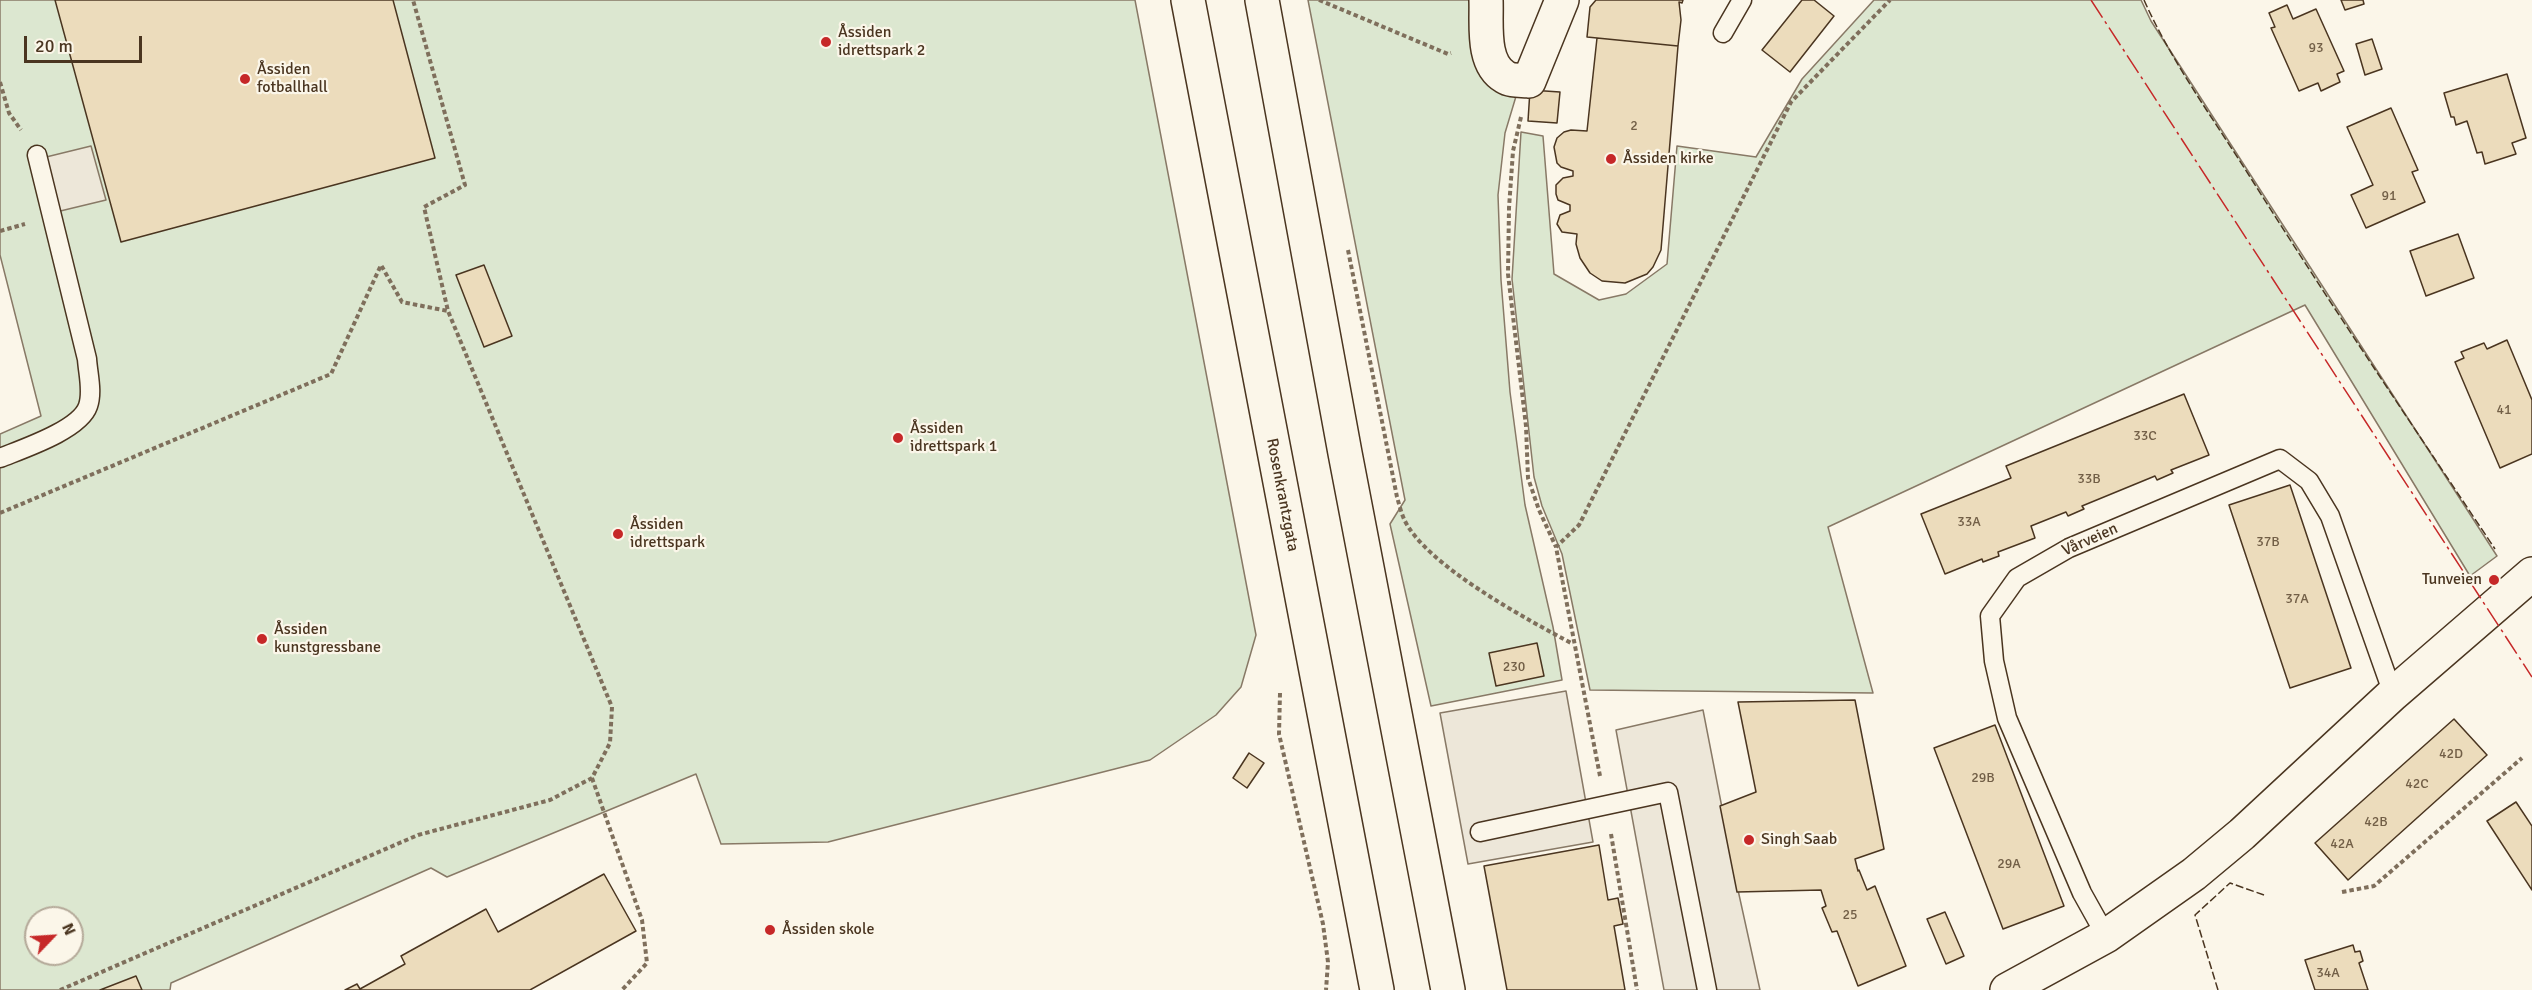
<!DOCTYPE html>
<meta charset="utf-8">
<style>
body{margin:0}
#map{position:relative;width:2532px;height:990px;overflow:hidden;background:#fbf6e9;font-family:Signika,sans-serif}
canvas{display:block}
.north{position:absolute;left:24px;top:906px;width:60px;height:60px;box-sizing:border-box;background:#fbf6e9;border:2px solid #b4a999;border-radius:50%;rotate:65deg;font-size:16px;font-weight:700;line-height:24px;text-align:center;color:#4a3520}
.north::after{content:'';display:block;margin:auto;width:21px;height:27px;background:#c62828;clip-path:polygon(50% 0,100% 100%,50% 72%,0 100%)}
.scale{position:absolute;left:24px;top:36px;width:118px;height:27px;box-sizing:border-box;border:3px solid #4a3520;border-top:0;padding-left:8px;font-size:18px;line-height:21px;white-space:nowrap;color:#4a3520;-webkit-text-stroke:4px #fbf6e9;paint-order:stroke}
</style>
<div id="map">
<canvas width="2532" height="990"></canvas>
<div class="north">N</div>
<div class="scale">20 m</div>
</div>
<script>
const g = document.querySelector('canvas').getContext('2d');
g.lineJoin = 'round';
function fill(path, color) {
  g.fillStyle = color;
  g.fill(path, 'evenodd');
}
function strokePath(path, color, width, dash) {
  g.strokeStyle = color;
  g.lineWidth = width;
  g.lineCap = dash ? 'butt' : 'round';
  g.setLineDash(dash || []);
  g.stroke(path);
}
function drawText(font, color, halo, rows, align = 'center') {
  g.font = font + ' Signika,sans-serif';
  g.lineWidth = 4.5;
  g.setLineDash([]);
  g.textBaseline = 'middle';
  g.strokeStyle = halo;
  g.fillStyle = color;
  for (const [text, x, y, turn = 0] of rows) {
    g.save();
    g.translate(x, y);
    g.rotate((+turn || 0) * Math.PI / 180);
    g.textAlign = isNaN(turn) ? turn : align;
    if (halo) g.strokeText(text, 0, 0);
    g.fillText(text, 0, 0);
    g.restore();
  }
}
const green = new Path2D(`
 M 0,0 L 1135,0 L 1256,635 L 1241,687 L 1216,715 L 1150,760 L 828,842 L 721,844 L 696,774 L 447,877 L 431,868 L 171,983 L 170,990 L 0,990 L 0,434 L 41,416 L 0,255 ZM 36,918 L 72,918 L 72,954 L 36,954 Z
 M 1308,0 L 1475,0 L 1517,93 L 1505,133 L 1498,195 L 1501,280 L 1510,392 L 1525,505 L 1553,627 L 1562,680 L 1431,706 L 1390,524 L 1405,500 Z
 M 1874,0 L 2141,0 L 2151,21 L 2497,556 L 2470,576 L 2305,305 L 1828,527 L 1873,693 L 1590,690 L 1562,554 L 1542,506 L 1534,477 L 1512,279 L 1521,132 L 1543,136 L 1554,274 L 1599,300 L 1626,294 L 1667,264 L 1677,146 L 1756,157 L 1802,79 Z`);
fill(green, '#dce7d0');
strokePath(green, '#887966', 1.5);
const parking = new Path2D(`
 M 91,146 L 106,200 L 52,213 L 38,159 Z
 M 1566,691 L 1593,842 L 1468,864 L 1440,713 Z
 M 1703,710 L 1738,890 L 1760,990 L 1664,990 L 1616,730 Z`);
fill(parking, '#ede7d9');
strokePath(parking, '#887966', 1.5);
const building = new Path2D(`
 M 55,0 L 393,0 L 435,158 L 121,242 Z
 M 1596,0 L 1683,0 L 1682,3 L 1679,2 L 1681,20 L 1678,46 L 1587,37 L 1590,7 Z
 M 1802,0 L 1814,0 L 1834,16 L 1790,72 L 1762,50 Z
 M 2341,0 L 2363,0 L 2364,4 L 2345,10 Z
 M 2287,5 L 2293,19 L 2316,9 L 2344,71 L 2337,74 L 2340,82 L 2321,91 L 2318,83 L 2299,91 L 2271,28 L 2275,27 L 2269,13 Z
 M 1597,38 L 1678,46 L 1661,250 L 1653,267 L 1647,274 L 1625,283 L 1602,281 L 1590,273 L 1580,258 L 1576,244 L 1577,234 L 1562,232 L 1557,224 L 1560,215 L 1570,211 L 1570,205 L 1558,200 L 1556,194 L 1556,185 L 1563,178 L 1573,176 L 1573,171 L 1561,167 L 1557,163 L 1554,147 L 1557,138 L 1564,132 L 1571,130 L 1587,131 Z
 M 2372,39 L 2382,69 L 2365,75 L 2356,44 Z
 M 2507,74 L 2526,138 L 2512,143 L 2516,154 L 2485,164 L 2482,152 L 2477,153 L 2467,121 L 2456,125 L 2454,117 L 2451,117 L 2444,93 Z
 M 1530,90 L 1560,92 L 1557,123 L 1528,121 Z
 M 2391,108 L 2418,170 L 2412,172 L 2425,202 L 2366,228 L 2351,195 L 2373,185 L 2347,127 Z
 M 2458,234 L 2474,278 L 2426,296 L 2410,251 Z
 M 484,265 L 512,336 L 484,347 L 456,275 Z
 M 2507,340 L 2532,400 L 2532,454 L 2500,468 L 2455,362 L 2464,358 L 2461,352 L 2484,343 L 2487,349 Z
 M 2184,394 L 2209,455 L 2171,470 L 2173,473 L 2157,480 L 2155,476 L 2082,506 L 2084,509 L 2068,516 L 2066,512 L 2031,526 L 2035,538 L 1998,552 L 1999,556 L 1983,562 L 1982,559 L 1945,574 L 1921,514 L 2011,478 L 2006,466 Z
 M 2290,485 L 2351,668 L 2290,688 L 2229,505 Z
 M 1537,643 L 1544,676 L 1496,686 L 1489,653 Z
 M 1855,700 L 1884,849 L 1855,859 L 1858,871 L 1859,870 L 1867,890 L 1875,886 L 1906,966 L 1858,986 L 1837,931 L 1832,932 L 1822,908 L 1826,906 L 1821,890 L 1737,892 L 1720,806 L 1756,792 L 1738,702 Z
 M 2454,719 L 2487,755 L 2348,880 L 2315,843 Z
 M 1995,725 L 2064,906 L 2003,929 L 1934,748 Z
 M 1249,753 L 1264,763 L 1247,788 L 1233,778 Z
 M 2516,802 L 2532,826 L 2532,890 L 2487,821 Z
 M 1599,845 L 1608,900 L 1618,898 L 1623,924 L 1614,926 L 1625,990 L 1507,990 L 1484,866 Z
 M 604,874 L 636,931 L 530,990 L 345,990 L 357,984 L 360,989 L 405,964 L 401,956 L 486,909 L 498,932 Z
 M 1945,912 L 1964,956 L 1946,964 L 1927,919 Z
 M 2353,945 L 2355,952 L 2360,951 L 2363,961 L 2359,963 L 2368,990 L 2315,990 L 2305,960 Z
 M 136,976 L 142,990 L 100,990 Z`);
fill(building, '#ecdcbc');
strokePath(building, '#4a3520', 1.5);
const service = new Path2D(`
 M 1723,33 L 1742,0
 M 0,458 C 22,449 80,430 88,406 C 93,392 88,374 87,359 L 37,155
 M 1480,832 L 1668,792 L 1707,990
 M 2106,936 L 2082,893 L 2007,718 L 1994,661 L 1990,616 L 2017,578 L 2069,548 L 2280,459 L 2309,481 L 2330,516 L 2393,694`);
const minor = new Path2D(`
 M 1486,0 C 1487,23 1481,63 1505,77 C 1511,81 1522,80 1529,81 L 1562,0
 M 2007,990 L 2106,936 L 2194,874 L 2242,834 L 2393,694 L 2532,574`);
const primary = new Path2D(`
 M 1188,0 L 1377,990
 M 1262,0 L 1345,453 L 1448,990`);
strokePath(service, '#4a3520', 21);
strokePath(minor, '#4a3520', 36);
strokePath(primary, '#4a3520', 36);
strokePath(new Path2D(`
 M 1319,0 L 1448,54 L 1451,53
 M 0,82 L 9,113 L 21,130
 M 1521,117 L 1513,151 L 1509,208 L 1508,274 L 1526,426 L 1528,478 L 1539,510 L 1556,547
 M 0,231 L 25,224
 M 1348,250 L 1397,497 C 1399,504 1401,512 1404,519 C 1425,565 1528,620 1573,644
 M 0,513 L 331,374 L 381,265 L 402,302 L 448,311
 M 1280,693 L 1279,734 L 1323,924 L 1328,962 L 1326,990
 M 1600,776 L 1556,547 L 1579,525 L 1791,102 L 1890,0
 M 592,778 L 642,920 L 647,963 L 622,990
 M 1611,834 L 1637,990
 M 2342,892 L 2374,886 L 2522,758
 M 60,990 L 418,835 L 550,800 L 592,778 L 610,743 L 612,707 L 448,311 L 424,207 L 465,185 L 413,0`), '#7f6f5c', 4, [4.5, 3]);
strokePath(service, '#fbf6e9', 18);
strokePath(minor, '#fbf6e9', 33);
strokePath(primary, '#fbf6e9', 33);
strokePath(new Path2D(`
 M 2144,0 C 2172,63 2215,121 2252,180 C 2330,304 2413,426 2495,549
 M 2218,990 L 2195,915 L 2230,883 L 2264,895`), '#4a3520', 1.5, [8, 3]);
strokePath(new Path2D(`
 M 2091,0 L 2532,677`), '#c62828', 1.5, [21, 4.5, 3, 4.5]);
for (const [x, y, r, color] of [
 [826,42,6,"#c62828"],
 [245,79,6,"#c62828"],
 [1611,159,6,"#c62828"],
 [898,438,6,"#c62828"],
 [618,534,6,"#c62828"],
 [2494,580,6,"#c62828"],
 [262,639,6,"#c62828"],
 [1749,840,6,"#c62828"],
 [770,930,6,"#c62828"]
]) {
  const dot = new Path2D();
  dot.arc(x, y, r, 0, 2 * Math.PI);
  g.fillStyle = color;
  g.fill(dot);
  strokePath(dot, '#fbf6e9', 2);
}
drawText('14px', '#725f47', null, [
 ["93",2316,48],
 ["2",1634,126],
 ["91",2389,196],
 ["41",2504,410],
 ["33C",2145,436],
 ["33B",2089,479],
 ["33A",1969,522],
 ["37B",2268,542],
 ["37A",2297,599],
 ["230",1514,667],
 ["42D",2451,754],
 ["29B",1983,778],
 ["42C",2417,784],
 ["42B",2376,822],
 ["42A",2342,844],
 ["29A",2009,864],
 ["25",1850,915],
 ["34A",2328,973]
]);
drawText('16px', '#4a3520', '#fbf6e9', [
 ["Åssiden",838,33],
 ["idrettspark 2",838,51],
 ["Åssiden",257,70],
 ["fotballhall",257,88],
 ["Åssiden kirke",1623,159],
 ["Åssiden",910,429],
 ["idrettspark 1",910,447],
 ["Åssiden",630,525],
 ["idrettspark",630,543],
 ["Tunveien",2482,580,"right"],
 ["Åssiden",274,630],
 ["kunstgressbane",274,648],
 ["Singh Saab",1761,840],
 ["Åssiden skole",782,930]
], 'left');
drawText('16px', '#4a3520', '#fbf6e9', [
 ["Rosenkrantzgata",1282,495,79],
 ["Vårveien",2090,540,-24]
]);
</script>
